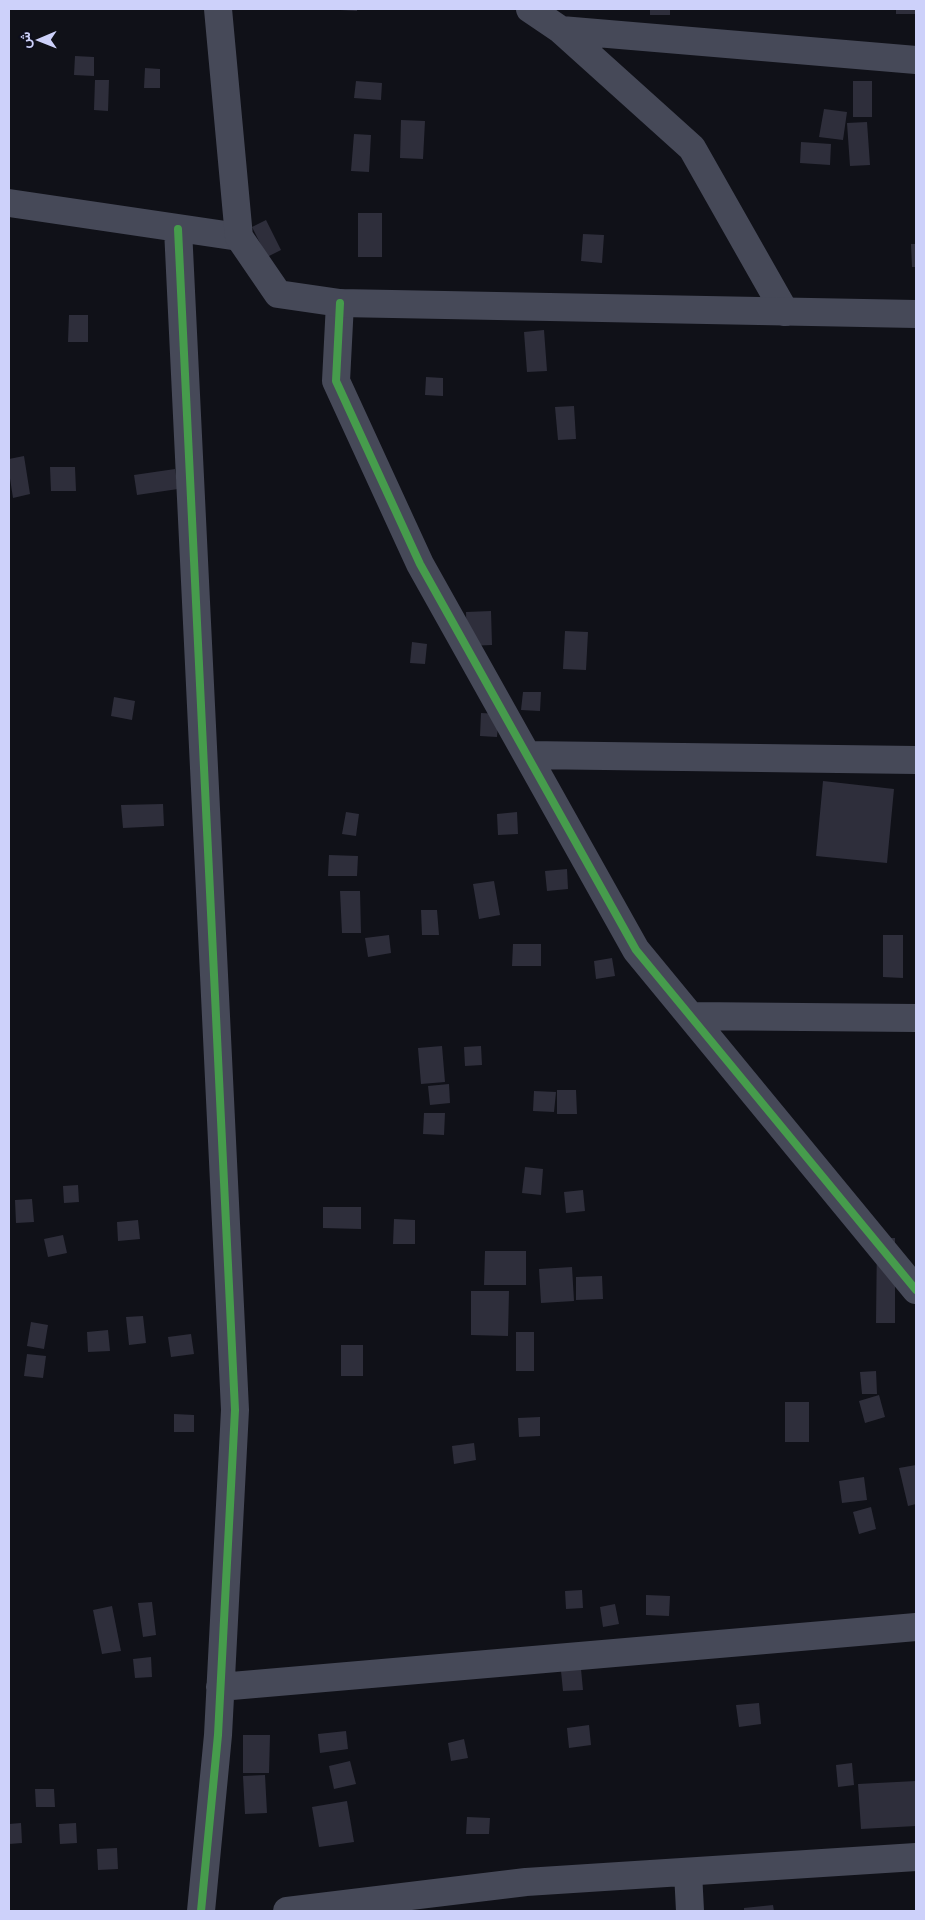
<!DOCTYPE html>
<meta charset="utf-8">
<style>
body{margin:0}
#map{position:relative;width:925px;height:1920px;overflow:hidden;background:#101118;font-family:"Titillium Web",Vazirmatn,sans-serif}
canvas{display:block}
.frame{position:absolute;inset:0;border:10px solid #cdd1fa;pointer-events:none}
.north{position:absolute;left:15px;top:15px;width:50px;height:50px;-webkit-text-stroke:4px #0d0e1c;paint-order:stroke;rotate:269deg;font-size:14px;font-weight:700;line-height:20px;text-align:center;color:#cdd1fa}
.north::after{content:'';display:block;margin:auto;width:18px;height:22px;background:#cdd1fa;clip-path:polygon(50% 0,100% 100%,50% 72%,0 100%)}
</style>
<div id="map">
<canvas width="925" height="1920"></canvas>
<div class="frame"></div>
<div class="north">ش</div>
</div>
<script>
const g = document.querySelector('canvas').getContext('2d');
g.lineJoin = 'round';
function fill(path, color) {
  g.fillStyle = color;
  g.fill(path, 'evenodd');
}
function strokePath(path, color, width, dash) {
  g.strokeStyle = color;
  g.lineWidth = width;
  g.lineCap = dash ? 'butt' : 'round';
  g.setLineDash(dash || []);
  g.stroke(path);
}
fill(new Path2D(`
 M 340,9 L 357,9 L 357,11 L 340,10 Z
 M 650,9 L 670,9 L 670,15 L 650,15 Z
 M 896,9 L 916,9 L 915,14 L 896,14 Z
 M 75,56 L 94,57 L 94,76 L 74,75 Z
 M 145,68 L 160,69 L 160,88 L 144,88 Z
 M 95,80 L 109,80 L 108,111 L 94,110 Z
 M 356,81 L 382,83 L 381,100 L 354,98 Z
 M 853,81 L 872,81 L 872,117 L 853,117 Z
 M 824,109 L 847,112 L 843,140 L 819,137 Z
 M 401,120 L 425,121 L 423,159 L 400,158 Z
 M 867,122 L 870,165 L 850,166 L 847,123 Z
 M 354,134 L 371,135 L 369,172 L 351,171 Z
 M 801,142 L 831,144 L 830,165 L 800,163 Z
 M 358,213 L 382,213 L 382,257 L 358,257 Z
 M 266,220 L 281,250 L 267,257 L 252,227 Z
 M 583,234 L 604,235 L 602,263 L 581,261 Z
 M 911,244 L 916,244 L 916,267 L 912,267 Z
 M 69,315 L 88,315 L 88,342 L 68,342 Z
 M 544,330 L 547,371 L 527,372 L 524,332 Z
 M 426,377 L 443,378 L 443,396 L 425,395 Z
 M 574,406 L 576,439 L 558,440 L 555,407 Z
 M 24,456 L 30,494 L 13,498 L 9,472 L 9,459 Z
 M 50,467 L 75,467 L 76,491 L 51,491 Z
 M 175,469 L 178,489 L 137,495 L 134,475 Z
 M 491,611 L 492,645 L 467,646 L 466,612 Z
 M 565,631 L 588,632 L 586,670 L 563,669 Z
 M 412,642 L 427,644 L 425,664 L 410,663 Z
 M 523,692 L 541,692 L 540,711 L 521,710 Z
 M 114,697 L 135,701 L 132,720 L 111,716 Z
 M 481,713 L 499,714 L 497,737 L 480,736 Z
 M 823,781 L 894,789 L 887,863 L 816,856 Z
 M 163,804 L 164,826 L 123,828 L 121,805 Z
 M 346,812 L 359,814 L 356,836 L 342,834 Z
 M 517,812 L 518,834 L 498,835 L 497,814 Z
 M 329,855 L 358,856 L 357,876 L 328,876 Z
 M 567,869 L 568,889 L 547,891 L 545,871 Z
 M 494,881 L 500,915 L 479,919 L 473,884 Z
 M 340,891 L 360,891 L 361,933 L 342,933 Z
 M 421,910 L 437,910 L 439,935 L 422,935 Z
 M 389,935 L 391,953 L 368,957 L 365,938 Z
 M 883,935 L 903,935 L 903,978 L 883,977 Z
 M 513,944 L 541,944 L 541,966 L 512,966 Z
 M 612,958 L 615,976 L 596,979 L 594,961 Z
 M 442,1046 L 445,1082 L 421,1084 L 418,1048 Z
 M 481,1046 L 482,1065 L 465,1066 L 464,1047 Z
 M 449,1084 L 450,1103 L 430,1105 L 428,1086 Z
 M 557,1090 L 576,1090 L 577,1114 L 557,1114 Z
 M 534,1091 L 556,1092 L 554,1112 L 533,1111 Z
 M 424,1113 L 445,1113 L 444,1135 L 423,1134 Z
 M 525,1167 L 543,1169 L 541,1195 L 522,1193 Z
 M 78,1185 L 79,1202 L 64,1203 L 63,1186 Z
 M 583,1190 L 585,1211 L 566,1213 L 564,1192 Z
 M 32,1199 L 34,1222 L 16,1223 L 15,1200 Z
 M 323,1207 L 361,1207 L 361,1229 L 323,1228 Z
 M 394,1219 L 415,1220 L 415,1244 L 393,1244 Z
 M 138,1220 L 140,1239 L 118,1241 L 117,1222 Z
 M 63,1235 L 67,1253 L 48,1257 L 44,1239 Z
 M 877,1238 L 895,1238 L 895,1323 L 876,1323 Z
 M 485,1251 L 526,1251 L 526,1285 L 484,1285 Z
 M 572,1267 L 574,1301 L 541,1303 L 539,1269 Z
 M 602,1276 L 603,1299 L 576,1300 L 576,1277 Z
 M 471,1291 L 509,1291 L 508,1336 L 471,1335 Z
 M 143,1316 L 146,1343 L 129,1345 L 126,1317 Z
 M 31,1322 L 48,1325 L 44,1349 L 27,1346 Z
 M 108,1330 L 110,1351 L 88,1352 L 87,1332 Z
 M 516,1332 L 534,1332 L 534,1371 L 516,1371 Z
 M 191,1334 L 194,1354 L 171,1357 L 168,1337 Z
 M 341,1345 L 363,1345 L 363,1376 L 341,1376 Z
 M 27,1354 L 46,1356 L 43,1378 L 24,1376 Z
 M 876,1371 L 877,1394 L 862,1394 L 860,1372 Z
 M 879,1395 L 885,1417 L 865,1423 L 859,1401 Z
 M 785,1402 L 809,1402 L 809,1442 L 785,1442 Z
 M 174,1414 L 194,1415 L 194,1432 L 174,1432 Z
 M 540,1417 L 540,1436 L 519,1437 L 518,1418 Z
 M 474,1443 L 476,1460 L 454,1464 L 452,1446 Z
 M 916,1465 L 916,1504 L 908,1506 L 899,1468 Z
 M 864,1477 L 867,1500 L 842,1503 L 839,1481 Z
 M 871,1507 L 876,1529 L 859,1534 L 853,1512 Z
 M 582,1590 L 583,1608 L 566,1609 L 565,1591 Z
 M 646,1595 L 670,1596 L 669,1616 L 646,1615 Z
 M 152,1602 L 156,1635 L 143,1637 L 138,1603 Z
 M 615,1604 L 619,1624 L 603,1627 L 600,1607 Z
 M 112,1606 L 121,1651 L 102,1654 L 93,1610 Z
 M 151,1657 L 152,1677 L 135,1678 L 133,1659 Z
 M 581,1669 L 583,1690 L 563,1691 L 561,1671 Z
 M 759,1703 L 761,1724 L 739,1727 L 736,1705 Z
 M 589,1725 L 591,1745 L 569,1748 L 567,1728 Z
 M 346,1731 L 348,1749 L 320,1753 L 318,1734 Z
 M 243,1735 L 270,1735 L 269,1773 L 243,1773 Z
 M 464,1739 L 468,1758 L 451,1761 L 448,1743 Z
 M 350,1761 L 356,1784 L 334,1789 L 329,1766 Z
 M 852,1763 L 854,1785 L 838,1787 L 836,1765 Z
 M 265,1775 L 267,1813 L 245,1814 L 243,1776 Z
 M 916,1781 L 916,1826 L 861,1829 L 858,1784 Z
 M 35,1789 L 54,1789 L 55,1807 L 36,1807 Z
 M 347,1801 L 354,1842 L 319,1847 L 312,1807 Z
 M 467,1817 L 490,1818 L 489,1834 L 466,1834 Z
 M 21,1823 L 22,1843 L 9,1844 L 9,1824 Z
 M 76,1823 L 77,1843 L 60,1844 L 59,1824 Z
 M 117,1848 L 118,1869 L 98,1870 L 97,1849 Z
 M 773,1905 L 774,1911 L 744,1911 L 744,1908 Z`), '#2e2e3b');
strokePath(new Path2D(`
 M 530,9 L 561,30 L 692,148 L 785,312
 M 561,30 L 916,60
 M 9,203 L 239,237
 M 178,229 L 235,1410 L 218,1735 L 201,1911
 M 340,303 L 336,381 L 420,564 L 636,950 L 916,1290
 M 527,755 L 916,760
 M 691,1016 L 916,1018
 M 220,1687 L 916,1627
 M 688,1872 L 690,1911
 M 287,1911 L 526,1882 L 916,1857`), '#464958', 28);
strokePath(new Path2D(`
 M 218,9 L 239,237 L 278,294 L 340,303 L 916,314`), '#464958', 28);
strokePath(new Path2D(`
 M 178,229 L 235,1410 L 218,1735 L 201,1911
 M 340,303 L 336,381 L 420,564 L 636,950 L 916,1290`), '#469c4c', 8);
</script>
